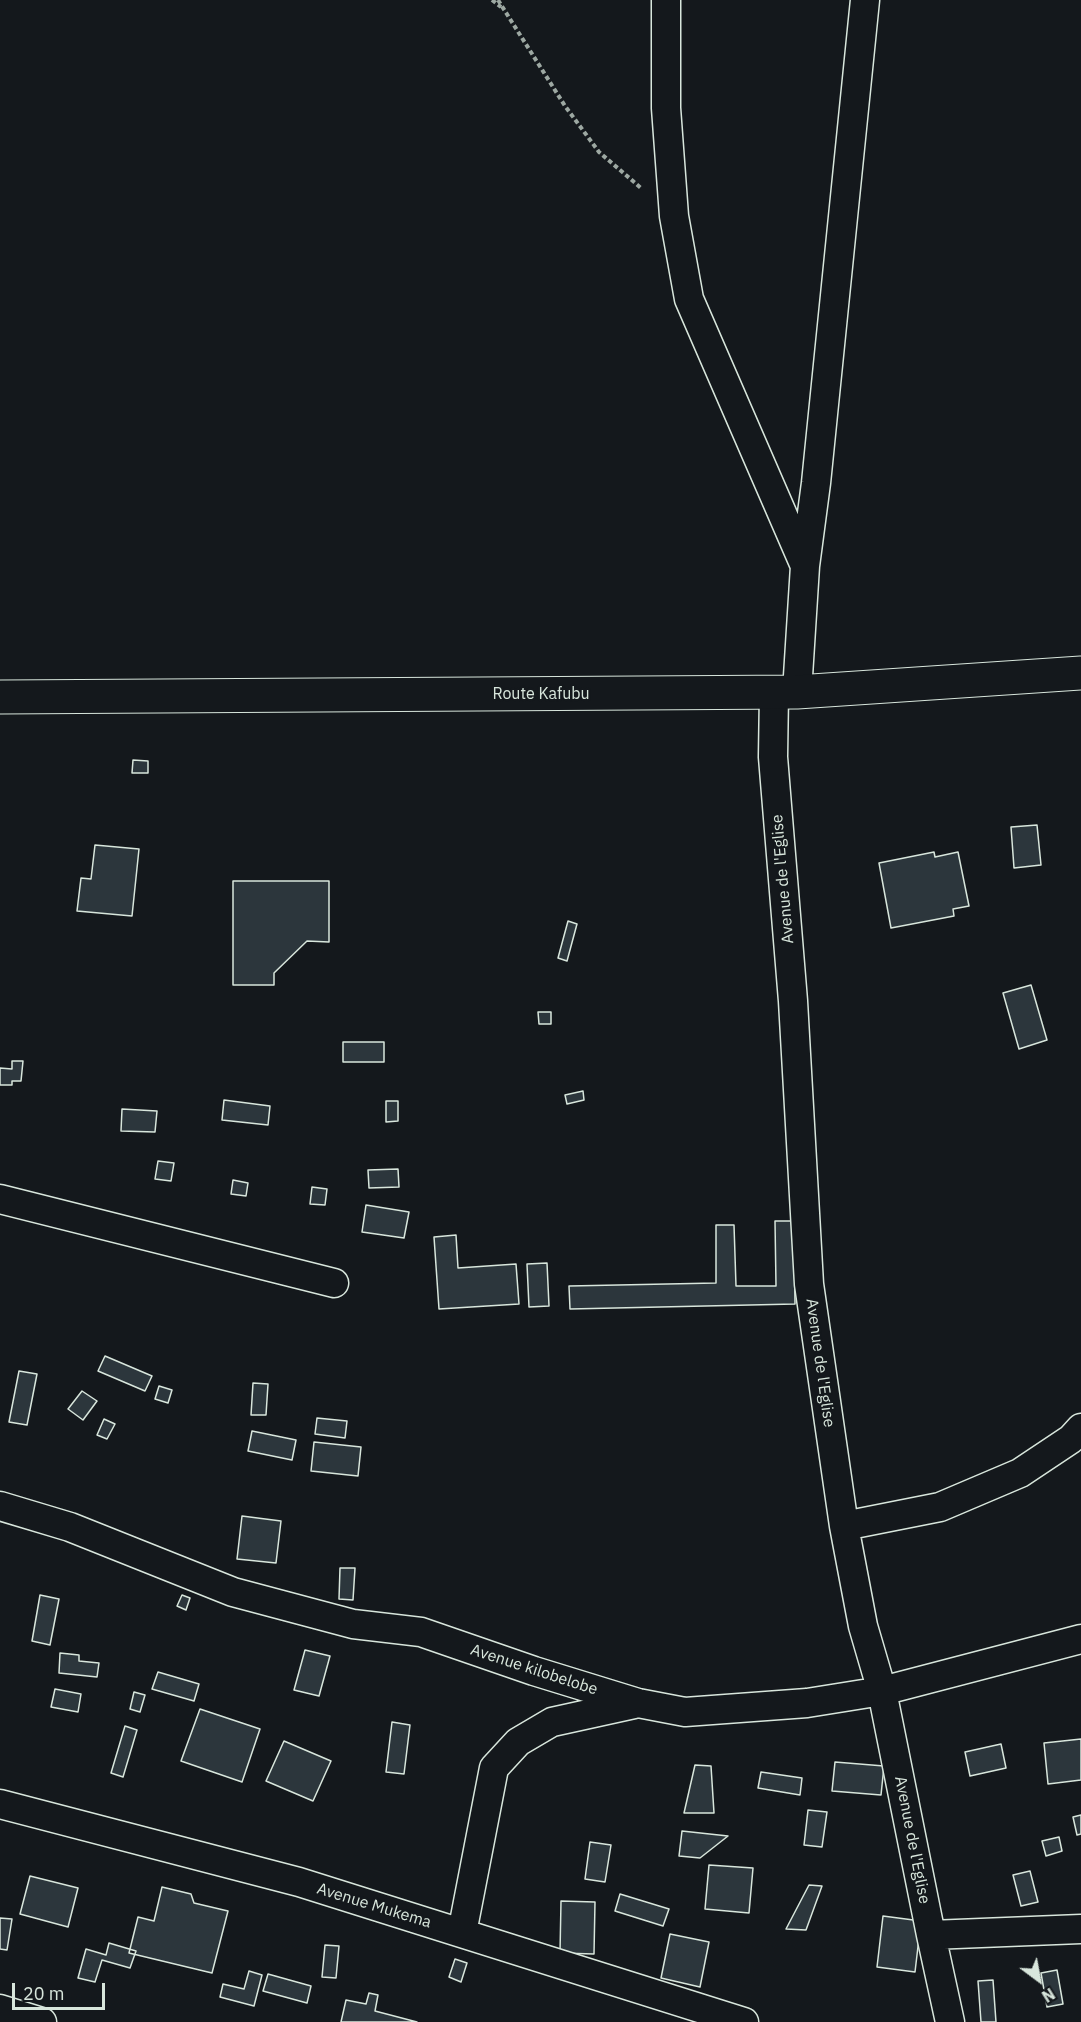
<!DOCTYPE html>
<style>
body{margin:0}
#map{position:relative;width:1081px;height:2022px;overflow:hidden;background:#14181c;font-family:"IBM Plex Sans",sans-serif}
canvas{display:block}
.north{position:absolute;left:1009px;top:1950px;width:60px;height:60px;-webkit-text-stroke:4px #14181c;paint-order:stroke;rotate:148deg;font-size:16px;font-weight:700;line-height:24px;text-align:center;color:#d8e6dc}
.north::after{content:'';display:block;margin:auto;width:21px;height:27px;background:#d8e6dc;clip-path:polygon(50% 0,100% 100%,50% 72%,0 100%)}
.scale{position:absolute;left:12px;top:1983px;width:93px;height:27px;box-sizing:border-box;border:3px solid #d8e6dc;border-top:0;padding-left:8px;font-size:18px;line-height:21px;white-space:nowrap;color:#d8e6dc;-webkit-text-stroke:4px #14181c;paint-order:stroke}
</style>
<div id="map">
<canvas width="1081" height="2022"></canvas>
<div class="north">N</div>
<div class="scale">20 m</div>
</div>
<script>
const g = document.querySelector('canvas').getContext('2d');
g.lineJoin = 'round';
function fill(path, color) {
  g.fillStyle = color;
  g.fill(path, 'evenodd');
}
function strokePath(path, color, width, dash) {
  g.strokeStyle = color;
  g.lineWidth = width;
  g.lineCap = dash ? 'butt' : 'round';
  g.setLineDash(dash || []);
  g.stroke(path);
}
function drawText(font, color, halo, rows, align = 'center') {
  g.font = font + ' "IBM Plex Sans",sans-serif';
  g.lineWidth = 4.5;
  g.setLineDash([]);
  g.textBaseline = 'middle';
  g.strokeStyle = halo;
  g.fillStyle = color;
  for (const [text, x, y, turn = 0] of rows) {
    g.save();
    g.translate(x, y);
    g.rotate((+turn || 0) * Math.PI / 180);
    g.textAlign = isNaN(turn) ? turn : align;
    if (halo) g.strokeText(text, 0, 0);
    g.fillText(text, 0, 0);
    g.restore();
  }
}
const building = new Path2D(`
 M 133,760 L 148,761 L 148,773 L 132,773 Z
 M 1037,825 L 1041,865 L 1014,868 L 1011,827 Z
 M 95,845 L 139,849 L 132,916 L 77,911 L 81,878 L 91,879 Z
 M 934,852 L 935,857 L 958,852 L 969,906 L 953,909 L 954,916 L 891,928 L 879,863 Z
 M 233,881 L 329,881 L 329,942 L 307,941 L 274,973 L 274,985 L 233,985 Z
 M 568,921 L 577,924 L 567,961 L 558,958 Z
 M 1031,985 L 1047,1040 L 1019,1049 L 1003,993 Z
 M 538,1012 L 551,1012 L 551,1024 L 539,1024 Z
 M 343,1042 L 384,1042 L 384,1062 L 343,1062 Z
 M 12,1061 L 23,1061 L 21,1081 L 12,1081 L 12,1085 L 0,1085 L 0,1068 L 12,1069 Z
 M 583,1091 L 584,1100 L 567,1104 L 565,1095 Z
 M 224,1100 L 270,1106 L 268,1125 L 222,1120 Z
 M 386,1101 L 398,1101 L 398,1121 L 386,1122 Z
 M 122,1109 L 157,1111 L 155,1132 L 121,1131 Z
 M 158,1161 L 174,1163 L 171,1181 L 155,1179 Z
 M 398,1169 L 399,1187 L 369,1188 L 368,1170 Z
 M 233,1180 L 248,1183 L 246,1196 L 231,1194 Z
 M 312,1187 L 327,1189 L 325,1205 L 310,1204 Z
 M 366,1205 L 409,1212 L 404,1238 L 362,1232 Z
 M 775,1221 L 794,1221 L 795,1304 L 570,1309 L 569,1286 L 716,1283 L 716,1225 L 734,1225 L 736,1286 L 776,1286 Z
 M 456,1235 L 458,1268 L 516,1264 L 519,1304 L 439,1309 L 434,1237 Z
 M 547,1263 L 549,1306 L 529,1307 L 527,1264 Z
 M 105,1356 L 152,1376 L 145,1391 L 98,1371 Z
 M 19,1371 L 37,1374 L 27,1425 L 9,1422 Z
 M 253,1383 L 268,1384 L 266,1415 L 251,1415 Z
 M 159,1386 L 172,1390 L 168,1403 L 155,1399 Z
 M 82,1391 L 97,1401 L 83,1420 L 68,1409 Z
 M 317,1418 L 347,1421 L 345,1438 L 315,1434 Z
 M 104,1419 L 115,1424 L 107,1439 L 97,1435 Z
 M 252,1431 L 296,1440 L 292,1460 L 248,1451 Z
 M 314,1442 L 361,1447 L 358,1476 L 311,1471 Z
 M 242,1516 L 281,1521 L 276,1563 L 237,1559 Z
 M 340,1568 L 355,1568 L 353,1600 L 339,1599 Z
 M 40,1595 L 59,1599 L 50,1645 L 32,1641 Z
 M 182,1595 L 190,1598 L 186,1610 L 177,1606 Z
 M 305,1650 L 330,1656 L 319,1696 L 294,1690 Z
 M 60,1653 L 79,1655 L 79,1661 L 99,1663 L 97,1677 L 59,1673 Z
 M 158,1672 L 199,1684 L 194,1701 L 152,1689 Z
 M 55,1689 L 81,1694 L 78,1712 L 51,1707 Z
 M 134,1692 L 145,1695 L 140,1712 L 130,1709 Z
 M 200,1709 L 260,1729 L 242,1782 L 181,1761 Z
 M 392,1722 L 410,1725 L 404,1774 L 386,1772 Z
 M 125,1726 L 137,1730 L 123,1777 L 111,1773 Z
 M 1081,1739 L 1081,1780 L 1048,1784 L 1044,1743 Z
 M 284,1741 L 331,1761 L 313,1801 L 266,1781 Z
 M 1001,1744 L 1006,1768 L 970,1776 L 965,1752 Z
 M 835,1762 L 884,1766 L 881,1795 L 832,1791 Z
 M 695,1765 L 711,1766 L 714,1813 L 684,1813 Z
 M 761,1772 L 802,1778 L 800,1795 L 758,1788 Z
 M 808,1810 L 827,1812 L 822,1847 L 804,1845 Z
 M 1081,1815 L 1081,1834 L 1077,1835 L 1073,1817 Z
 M 682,1831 L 728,1836 L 700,1858 L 679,1856 Z
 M 1059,1837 L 1062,1851 L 1046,1856 L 1042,1841 Z
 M 590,1842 L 611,1845 L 605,1882 L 585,1879 Z
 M 709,1865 L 753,1868 L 749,1913 L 705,1909 Z
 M 1030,1871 L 1038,1902 L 1021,1906 L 1013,1875 Z
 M 30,1876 L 78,1888 L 68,1927 L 20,1914 Z
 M 809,1885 L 822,1886 L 806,1930 L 786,1929 Z
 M 162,1887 L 191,1894 L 194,1903 L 228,1911 L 212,1973 L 129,1953 L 138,1917 L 154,1921 Z
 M 620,1894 L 669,1909 L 663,1926 L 615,1911 Z
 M 561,1901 L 595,1902 L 594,1954 L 560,1953 Z
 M 883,1916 L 921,1921 L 915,1972 L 877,1967 Z
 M 0,1918 L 12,1919 L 7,1950 L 0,1949 Z
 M 670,1934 L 709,1942 L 700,1987 L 661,1978 Z
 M 109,1943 L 136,1951 L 130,1968 L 102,1960 L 95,1982 L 78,1978 L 86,1949 L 106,1955 Z
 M 325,1945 L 339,1946 L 336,1978 L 322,1977 Z
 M 455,1959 L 467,1963 L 461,1982 L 449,1977 Z
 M 1057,1970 L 1063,2004 L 1047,2007 L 1041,1973 Z
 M 249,1971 L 262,1975 L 254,2006 L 220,1997 L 223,1984 L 244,1989 Z
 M 268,1974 L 311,1986 L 307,2003 L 263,1991 Z
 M 993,1980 L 996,2022 L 981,2022 L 978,1981 Z
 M 369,1993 L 378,1995 L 375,2011 L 417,2022 L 341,2022 L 346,2000 L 366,2004 Z`);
fill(building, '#2c363c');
strokePath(building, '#d8e6dc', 1.5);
const street = new Path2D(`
 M 666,0 L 666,108 L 674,216 L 689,299 L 805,566
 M 797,692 L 805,566 L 816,483 L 865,0
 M 774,693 L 773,757 L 793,1001 L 809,1284 L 844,1526 L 863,1626 L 882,1691 L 931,1935 L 950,2022
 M 0,1199 L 334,1283
 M 0,1506 L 70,1527 L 233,1592 L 353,1624 L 421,1632 L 534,1671 L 638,1703 L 685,1712 L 807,1703 L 882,1691 L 1081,1639
 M 844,1526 L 940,1507 L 1020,1473 L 1071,1439 L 1081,1428
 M 0,1804 L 299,1882 L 744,2022
 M 462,1933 L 494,1768 L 518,1742 L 552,1722 L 634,1704
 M 931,1935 L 1081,1929
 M 0,2009 L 42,2022`);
const secondary = new Path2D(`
 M 0,697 L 797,692 L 1081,673`);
strokePath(street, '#d8e6dc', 31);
strokePath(secondary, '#d8e6dc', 35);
strokePath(new Path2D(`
 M 492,0 L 501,7
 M 498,0 L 565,106 L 599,152 L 641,188`), '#9da8a2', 4, [4.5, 3]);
strokePath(street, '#14181c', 28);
strokePath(secondary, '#14181c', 33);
drawText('16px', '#d8e6dc', '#14181c', [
 ["Route Kafubu",541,694],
 ["Avenue de l'Eglise",783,879,-95],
 ["Avenue de l'Eglise",820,1363,82],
 ["Avenue kilobelobe",534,1670,18],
 ["Avenue de l'Eglise",912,1840,79],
 ["Avenue Mukema",374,1906,17]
]);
</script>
